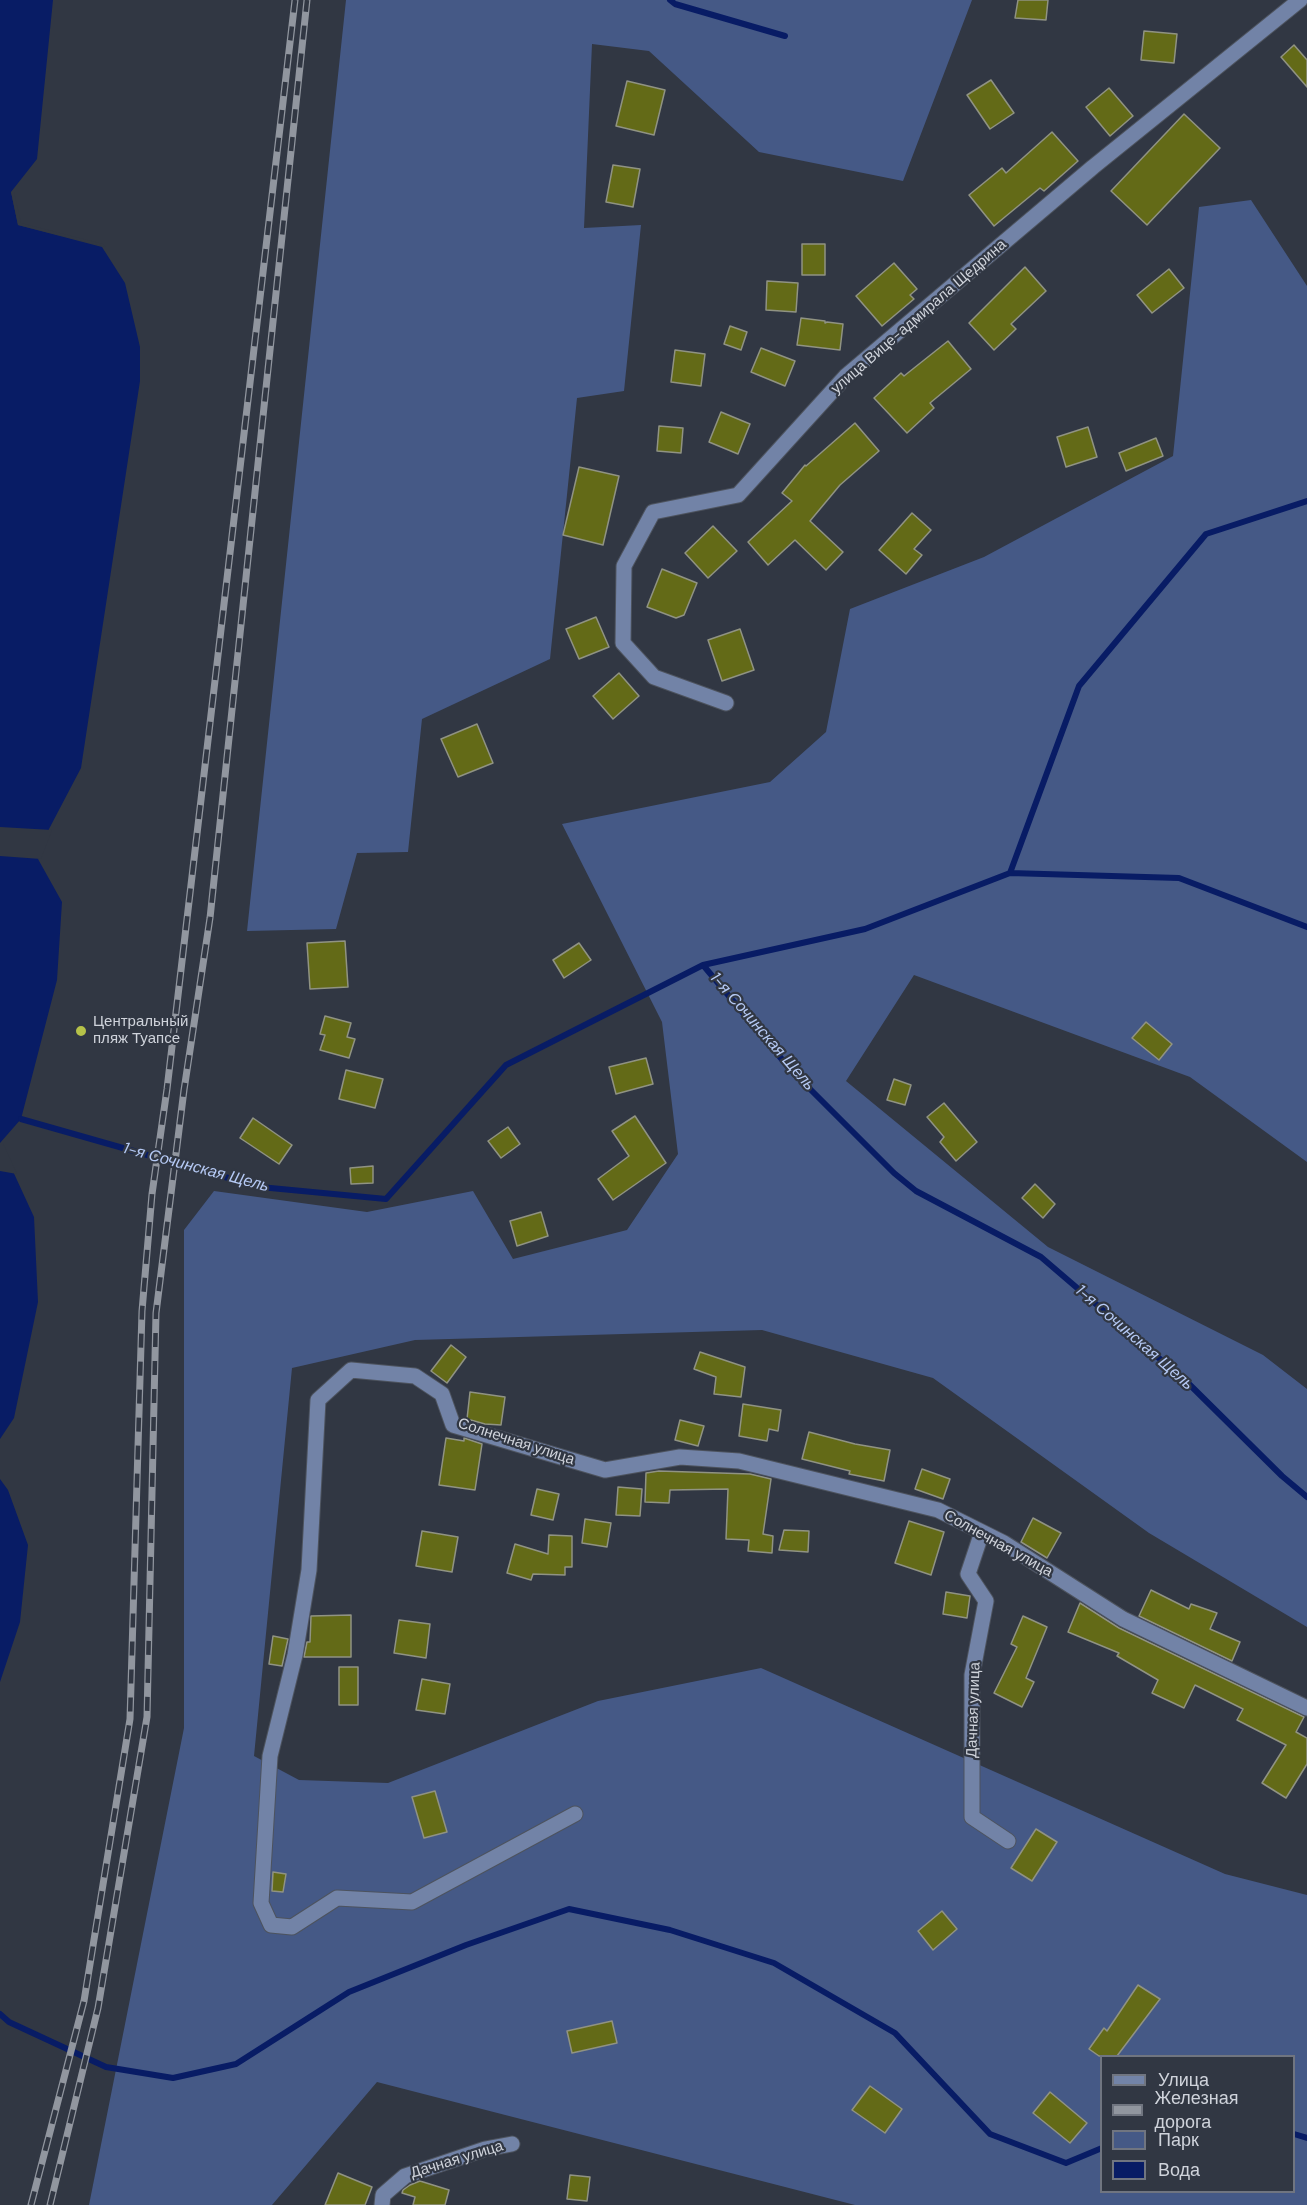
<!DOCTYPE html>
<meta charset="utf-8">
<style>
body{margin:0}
#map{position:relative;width:1307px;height:2205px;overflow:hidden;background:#313743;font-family:"DM Sans",sans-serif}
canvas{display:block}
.legend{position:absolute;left:1100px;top:2055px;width:195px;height:138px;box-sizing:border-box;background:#313743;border:2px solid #707580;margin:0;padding:8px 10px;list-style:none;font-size:18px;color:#cfd3db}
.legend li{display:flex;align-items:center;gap:12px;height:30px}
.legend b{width:30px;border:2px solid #707580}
</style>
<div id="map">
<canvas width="1307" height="2205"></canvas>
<ul class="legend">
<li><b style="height:8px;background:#7283a7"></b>Улица</li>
<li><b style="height:8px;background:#91969f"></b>Железная дорога</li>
<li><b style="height:16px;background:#455986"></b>Парк</li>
<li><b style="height:16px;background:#081c65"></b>Вода</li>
</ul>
</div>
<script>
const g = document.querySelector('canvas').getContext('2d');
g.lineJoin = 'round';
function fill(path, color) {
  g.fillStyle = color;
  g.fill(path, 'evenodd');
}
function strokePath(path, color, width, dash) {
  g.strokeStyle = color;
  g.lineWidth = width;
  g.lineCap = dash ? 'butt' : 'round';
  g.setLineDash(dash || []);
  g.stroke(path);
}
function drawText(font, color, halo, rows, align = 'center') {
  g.font = font + ' "DM Sans",sans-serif';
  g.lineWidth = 4.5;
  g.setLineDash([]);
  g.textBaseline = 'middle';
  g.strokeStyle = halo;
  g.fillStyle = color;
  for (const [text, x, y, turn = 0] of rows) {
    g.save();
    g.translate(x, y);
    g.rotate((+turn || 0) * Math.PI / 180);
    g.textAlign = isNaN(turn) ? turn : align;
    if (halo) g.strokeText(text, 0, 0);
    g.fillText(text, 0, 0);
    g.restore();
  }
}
fill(new Path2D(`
 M 346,0 L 972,0 L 903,181 L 759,152 L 649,51 L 592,44 L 584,228 L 641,225 L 624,391 L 577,398 L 550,659 L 422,719 L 408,852 L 357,853 L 336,929 L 247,931 Z
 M 1251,200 L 1307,286 L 1307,1162 L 1190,1077 L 914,975 L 846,1081 L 1048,1247 L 1263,1355 L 1307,1389 L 1307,1627 L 1149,1533 L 933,1378 L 762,1330 L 415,1340 L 292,1368 L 254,1756 L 299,1780 L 388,1783 L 598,1701 L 761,1668 L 1225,1874 L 1307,1895 L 1307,2205 L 855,2205 L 377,2082 L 272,2205 L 89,2205 L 184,1728 L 184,1230 L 214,1191 L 367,1212 L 473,1191 L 513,1259 L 627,1230 L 678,1154 L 662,1022 L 562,824 L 770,782 L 826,732 L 850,609 L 984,557 L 1173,456 L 1199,207 ZM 1102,2056 L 1294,2056 L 1294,2192 L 1102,2192 Z`), '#455986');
fill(new Path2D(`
 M 0,0 L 53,0 L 37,159 L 11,192 L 18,225 L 102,247 L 125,283 L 140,347 L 140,381 L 81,768 L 49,829 L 38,859 L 62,902 L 57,980 L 21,1119 L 0,1143 Z
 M 0,1143 L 34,1217 L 38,1302 L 14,1418 L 0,1439 Z
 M 0,1479 L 8,1490 L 28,1545 L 20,1622 L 0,1682 Z`), '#081c65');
fill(new Path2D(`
 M 11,192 L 14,192 L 21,223 L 103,244 L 106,247 L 18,225 Z
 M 0,827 L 52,830 L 41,859 L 0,856 Z
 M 0,1143 L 3,1143 L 17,1174 L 0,1171 Z`), '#313743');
strokePath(new Path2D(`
 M 670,0 L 675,4 L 785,36
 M 1010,873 L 1179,878 L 1307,927
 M 703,965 L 865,929 L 1010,873 L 1079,686 L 1206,534 L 1307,501
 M 21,1119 L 260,1187 L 386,1199 L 506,1065 L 703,965 L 790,1069 L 894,1173 L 916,1191 L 1041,1257 L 1188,1383 L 1282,1476 L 1307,1497
 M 0,2014 L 9,2022 L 106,2067 L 173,2078 L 236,2064 L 349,1992 L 466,1945 L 569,1909 L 670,1930 L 774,1963 L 895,2033 L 990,2134 L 1066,2163 L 1102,2148
 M 1294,2134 L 1307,2138`), '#081c65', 6);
const building = new Path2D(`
 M 1018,0 L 1048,0 L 1046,20 L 1015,18 Z
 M 1144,31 L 1177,34 L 1174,63 L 1141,60 Z
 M 1294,45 L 1307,60 L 1307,87 L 1281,57 Z
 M 991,80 L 1014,113 L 990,129 L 967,95 Z
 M 627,81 L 665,90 L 654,135 L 616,126 Z
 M 1109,88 L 1133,116 L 1110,136 L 1086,107 Z
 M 1184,114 L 1220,148 L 1147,225 L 1111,191 Z
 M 1052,132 L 1078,161 L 1044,191 L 1040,188 L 994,226 L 969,195 L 1002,168 L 1006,173 Z
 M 613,165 L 640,169 L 633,207 L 606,202 Z
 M 802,244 L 825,244 L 825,275 L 802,275 Z
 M 894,263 L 917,289 L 910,295 L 914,299 L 882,326 L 856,296 Z
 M 1025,267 L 1046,291 L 1011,324 L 1016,329 L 994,350 L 969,323 Z
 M 1169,269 L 1184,288 L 1152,313 L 1137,295 Z
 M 767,281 L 798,283 L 796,312 L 766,310 Z
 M 801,318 L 825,321 L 825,323 L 827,322 L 843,324 L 840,350 L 797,345 Z
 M 730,326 L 747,332 L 741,350 L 724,344 Z
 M 948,341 L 971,369 L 930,403 L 934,408 L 907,433 L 874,398 L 901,373 L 904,376 Z
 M 761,348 L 795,361 L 785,386 L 751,372 Z
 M 675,350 L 705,354 L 701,386 L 671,382 Z
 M 721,412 L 750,424 L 738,454 L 709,442 Z
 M 855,423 L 879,451 L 840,485 L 810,521 L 843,552 L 826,570 L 795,540 L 768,565 L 748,542 L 792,501 L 782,493 L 805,465 L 806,466 Z
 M 659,426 L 683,428 L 681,453 L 657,451 Z
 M 1088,427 L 1097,457 L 1066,467 L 1057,437 Z
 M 1156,438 L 1163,456 L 1126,471 L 1119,453 Z
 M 579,467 L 619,476 L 603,545 L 563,535 Z
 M 912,513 L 931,530 L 914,549 L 922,555 L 906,574 L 879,550 Z
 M 713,526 L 737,551 L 708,578 L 685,553 Z
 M 662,569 L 697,583 L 684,615 L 676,618 L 647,607 Z
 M 596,617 L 609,647 L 579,659 L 566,629 Z
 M 740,629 L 754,670 L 722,681 L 708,640 Z
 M 619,673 L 639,696 L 613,719 L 593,696 Z
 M 477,724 L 493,763 L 458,777 L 441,739 Z
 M 345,941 L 348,987 L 310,989 L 307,943 Z
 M 579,943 L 591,960 L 564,978 L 553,960 Z
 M 325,1016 L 351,1023 L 347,1037 L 355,1039 L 349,1058 L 320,1050 L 325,1035 L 320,1034 Z
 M 1146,1022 L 1172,1044 L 1159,1060 L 1132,1038 Z
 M 646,1058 L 653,1084 L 616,1094 L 609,1067 Z
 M 346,1070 L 383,1079 L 375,1108 L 339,1099 Z
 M 894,1079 L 911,1085 L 905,1105 L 887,1100 Z
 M 944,1103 L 977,1142 L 956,1161 L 940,1142 L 944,1137 L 927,1117 Z
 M 635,1116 L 666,1163 L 613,1200 L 598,1179 L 629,1156 L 612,1131 Z
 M 253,1118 L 292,1145 L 279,1164 L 240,1138 Z
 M 508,1127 L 520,1144 L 501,1158 L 488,1141 Z
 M 373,1166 L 373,1183 L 351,1184 L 350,1168 Z
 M 1035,1184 L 1055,1204 L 1043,1218 L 1022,1198 Z
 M 541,1212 L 548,1236 L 517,1246 L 510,1221 Z
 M 451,1345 L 466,1357 L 447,1383 L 431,1371 Z
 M 700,1352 L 745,1367 L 741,1397 L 714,1394 L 716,1377 L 694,1369 Z
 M 470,1392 L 505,1397 L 501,1425 L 485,1424 L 467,1419 Z
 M 743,1404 L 781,1410 L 778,1431 L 769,1429 L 767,1441 L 739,1436 Z
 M 680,1420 L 704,1426 L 698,1446 L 675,1440 Z
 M 809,1432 L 855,1444 L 890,1450 L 884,1481 L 849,1474 L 850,1471 L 802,1459 Z
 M 446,1438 L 464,1441 L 464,1438 L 482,1444 L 475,1490 L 439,1485 Z
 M 922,1469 L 950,1479 L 943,1499 L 915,1489 Z
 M 659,1471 L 750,1474 L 771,1479 L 763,1534 L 773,1536 L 772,1553 L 748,1551 L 749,1540 L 726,1539 L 728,1489 L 670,1490 L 669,1503 L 645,1502 L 646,1473 Z
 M 618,1487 L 642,1489 L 640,1516 L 616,1515 Z
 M 537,1489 L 559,1494 L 553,1520 L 531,1515 Z
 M 1033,1518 L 1061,1533 L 1047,1558 L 1021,1542 Z
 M 585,1519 L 611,1523 L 607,1547 L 582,1543 Z
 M 909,1521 L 944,1532 L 931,1575 L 895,1563 Z
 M 784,1530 L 809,1531 L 808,1552 L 779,1550 Z
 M 422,1531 L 458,1537 L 452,1572 L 416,1566 Z
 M 549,1535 L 572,1536 L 572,1567 L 565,1567 L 565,1575 L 533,1574 L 531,1580 L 507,1573 L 515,1544 L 548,1554 Z
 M 1151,1590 L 1189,1609 L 1191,1604 L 1217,1613 L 1210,1629 L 1240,1642 L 1232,1661 L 1139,1616 Z
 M 946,1592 L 970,1596 L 967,1618 L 943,1614 Z
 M 1080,1603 L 1119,1628 L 1304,1717 L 1296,1732 L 1307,1738 L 1307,1764 L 1286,1798 L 1262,1783 L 1286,1745 L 1237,1720 L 1243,1709 L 1195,1685 L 1184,1708 L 1152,1693 L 1158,1680 L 1117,1656 L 1119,1653 L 1068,1632 Z
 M 351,1615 L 351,1657 L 304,1657 L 307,1642 L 310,1642 L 311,1616 Z
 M 1023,1616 L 1047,1627 L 1026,1678 L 1034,1682 L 1022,1707 L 994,1693 L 1017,1647 L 1011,1644 Z
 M 399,1620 L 430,1624 L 426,1658 L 394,1653 Z
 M 273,1636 L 288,1639 L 282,1666 L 269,1664 Z
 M 339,1667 L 358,1667 L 358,1705 L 339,1705 Z
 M 422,1679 L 450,1684 L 445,1714 L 416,1710 Z
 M 435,1791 L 447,1832 L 424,1838 L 412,1797 Z
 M 1036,1829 L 1057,1842 L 1032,1881 L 1011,1868 Z
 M 273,1872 L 286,1874 L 283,1892 L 272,1891 Z
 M 942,1911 L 957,1929 L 933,1950 L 918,1931 Z
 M 1138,1985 L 1160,1999 L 1117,2056 L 1099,2056 L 1089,2049 L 1104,2028 L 1107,2031 Z
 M 612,2021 L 617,2043 L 572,2053 L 567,2031 Z
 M 870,2086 L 902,2109 L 885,2133 L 852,2110 Z
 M 1050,2092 L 1087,2123 L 1070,2143 L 1033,2113 Z
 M 338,2173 L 372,2187 L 365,2205 L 325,2205 Z
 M 570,2175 L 590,2177 L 587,2201 L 567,2199 Z
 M 420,2181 L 449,2190 L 445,2205 L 413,2205 L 415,2197 L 402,2193 L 403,2190 L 410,2185 Z`);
fill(building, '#636a17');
strokePath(building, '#909383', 1.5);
const minor = new Path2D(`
 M 726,703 L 654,677 L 623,643 L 624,566 L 653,512 L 738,495 L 846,376 L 1093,167 L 1300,0
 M 982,1532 L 968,1574 L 986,1601 L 972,1675 L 972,1817 L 1008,1841
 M 575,1814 L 412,1902 L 337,1898 L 292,1927 L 271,1925 L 261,1903 L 270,1756 L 295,1655 L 309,1570 L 318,1400 L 351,1370 L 415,1376 L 442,1394 L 453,1425 L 605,1470 L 680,1457 L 739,1461 L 938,1510 L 1004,1543 L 1123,1619 L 1307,1708
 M 382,2205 L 383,2195 L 405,2176 L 485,2149 L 512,2144`);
strokePath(minor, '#4d535e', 17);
strokePath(minor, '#7283a7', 15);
const rail = new Path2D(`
 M 31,2205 L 84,2001 L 130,1719 L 142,1311 L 152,1194 L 167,1089 L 295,0
 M 50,2205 L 98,2008 L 147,1717 L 156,1313 L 184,1090 L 210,918 L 307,0`);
strokePath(rail, '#91969f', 7);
strokePath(rail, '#313743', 4.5, [14]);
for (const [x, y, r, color] of [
 [81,1031,6,"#b6c249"]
]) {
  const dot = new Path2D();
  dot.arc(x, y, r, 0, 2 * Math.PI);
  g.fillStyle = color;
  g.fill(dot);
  strokePath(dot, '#313743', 2);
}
drawText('15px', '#cfd3db', '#313743', [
 ["улица Вице-адмирала Щедрина",919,317,-41],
 ["Солнечная улица",516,1442,18],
 ["Солнечная улица",998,1544,29],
 ["Дачная улица",974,1710,-88],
 ["Дачная улица",457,2160,-17]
]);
drawText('15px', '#cfd3db', '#313743', [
 ["Центральный",93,1022],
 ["пляж Туапсе",93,1039]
], 'left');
drawText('italic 16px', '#b5c9f4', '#313743', [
 ["1-я Сочинская Щель",762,1032,49],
 ["1-я Сочинская Щель",196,1168,15],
 ["1-я Сочинская Щель",1134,1338,41]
]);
</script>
